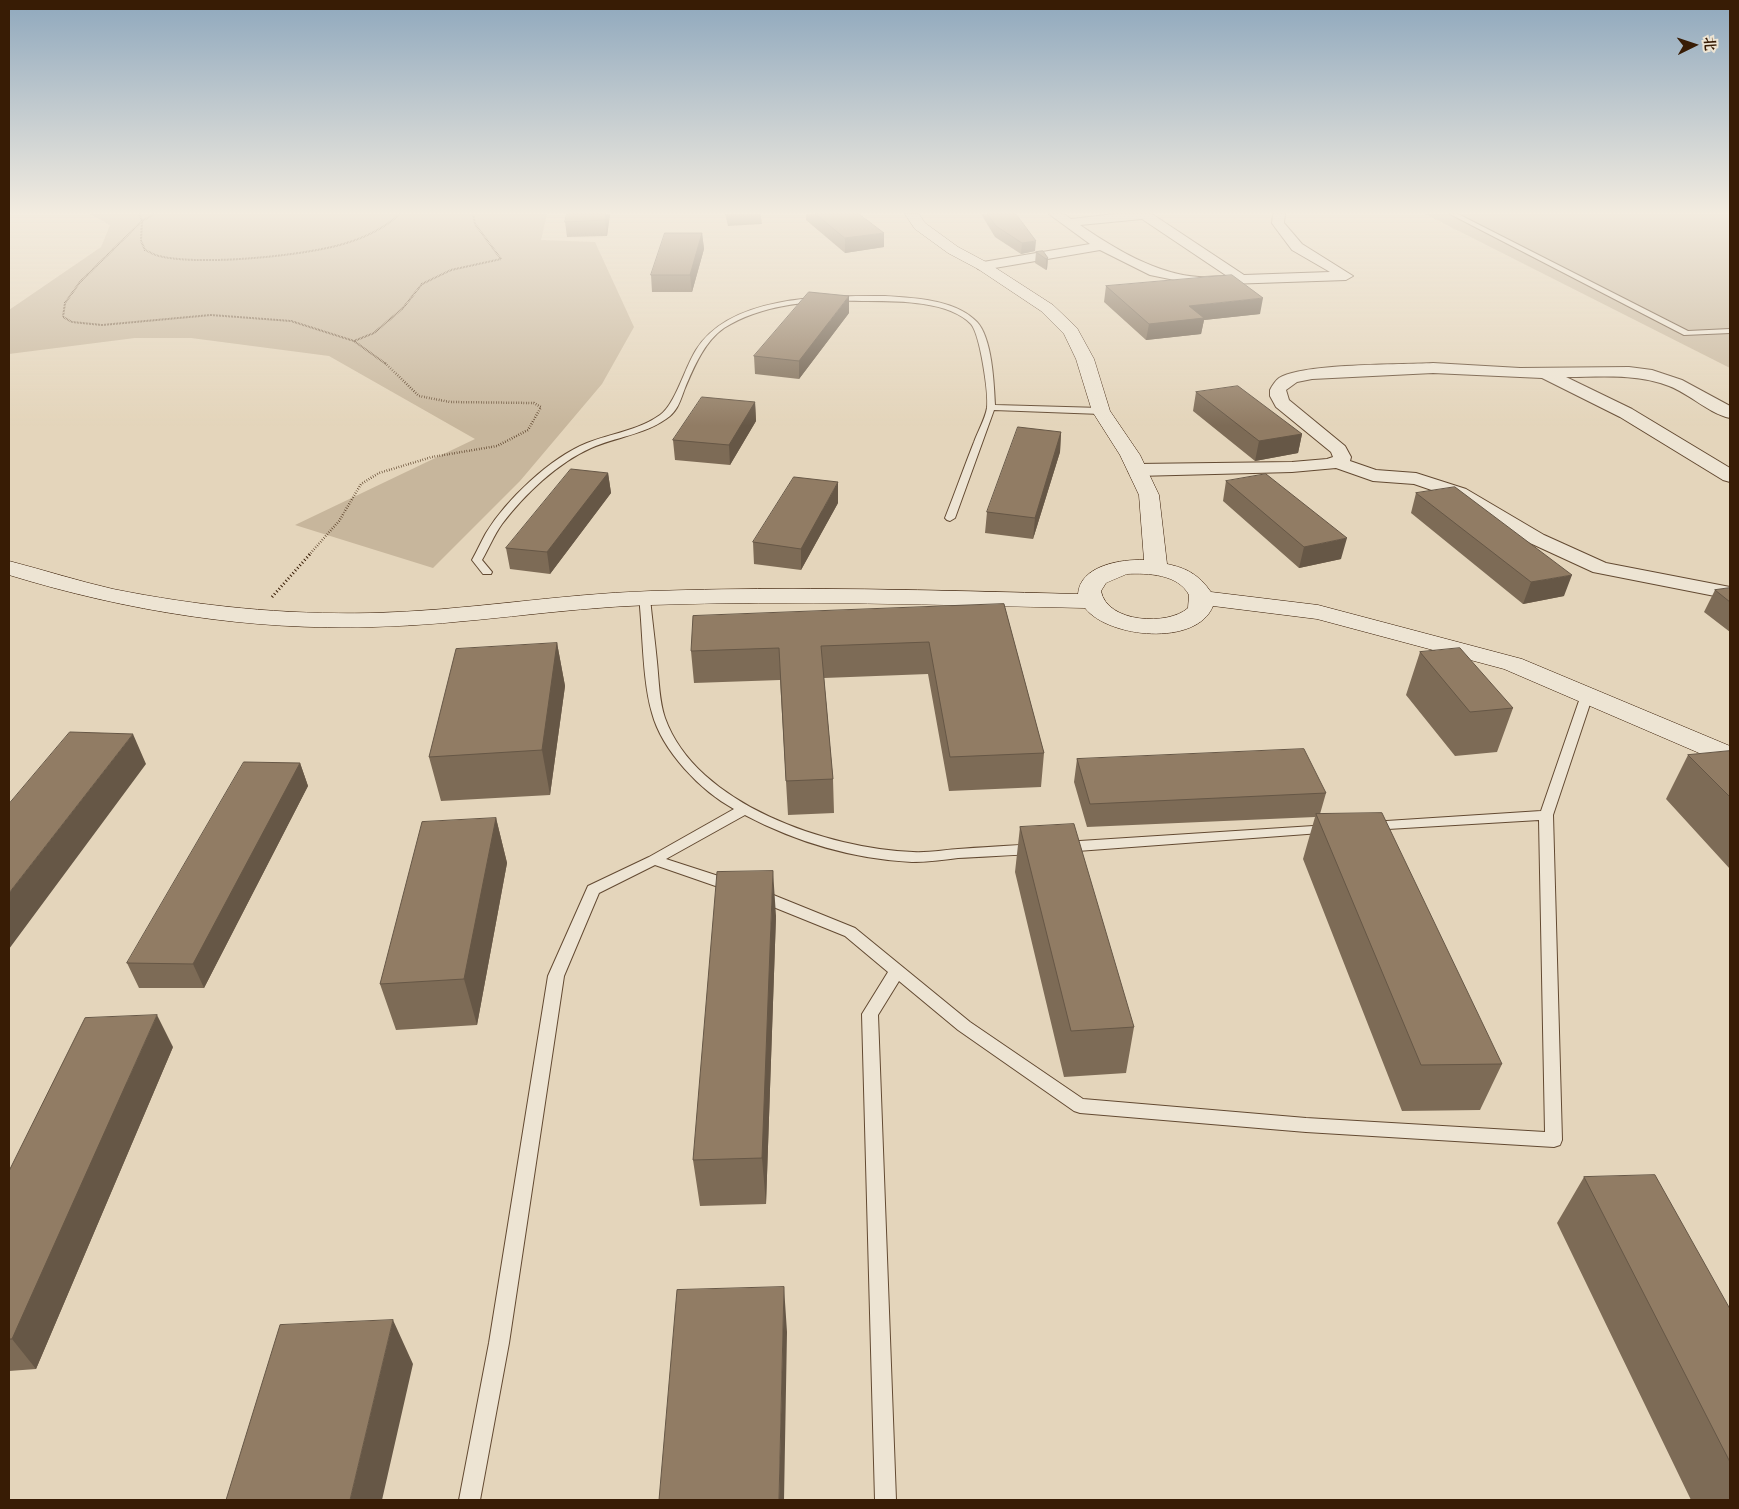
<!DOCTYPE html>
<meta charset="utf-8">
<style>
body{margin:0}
#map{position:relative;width:1739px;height:1509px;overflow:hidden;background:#e4d5bb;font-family:"IM FELL Great Primer","Noto Serif SC",serif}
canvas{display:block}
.frame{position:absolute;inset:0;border:10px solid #381c05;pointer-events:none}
.north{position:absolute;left:1669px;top:20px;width:50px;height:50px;-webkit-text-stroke:4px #ede4d3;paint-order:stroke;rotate:86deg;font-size:14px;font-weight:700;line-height:20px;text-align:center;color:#381c05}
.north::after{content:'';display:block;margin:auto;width:18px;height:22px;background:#381c05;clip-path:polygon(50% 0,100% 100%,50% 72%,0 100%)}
</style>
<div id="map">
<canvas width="1739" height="1509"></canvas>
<div class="frame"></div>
<div class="north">北</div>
</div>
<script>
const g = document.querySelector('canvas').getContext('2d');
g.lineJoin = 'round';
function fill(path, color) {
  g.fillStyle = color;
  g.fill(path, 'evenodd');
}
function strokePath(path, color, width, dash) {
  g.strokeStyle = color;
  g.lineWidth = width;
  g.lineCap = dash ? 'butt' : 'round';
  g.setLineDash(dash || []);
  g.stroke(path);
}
fill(new Path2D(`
 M 90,214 L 547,214 L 541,240 L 595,242 L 634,327 L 602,384 L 520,481 L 433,568 L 295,525 L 475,439 L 329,356 L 191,338 L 135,338 L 9,354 L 9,310 L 101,247 L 110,225 Z
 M 1425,214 L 1730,214 L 1730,368 Z`), '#c7b69c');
const lane = new Path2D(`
 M 1450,214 L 1458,214 L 1688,331 L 1730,329 L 1730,333 L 1684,335 Z
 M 885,296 C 914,298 955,299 977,322 C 992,338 994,383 995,405 L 1101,408 L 1105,411 L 1101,414 L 994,410 L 955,518 L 950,521 L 947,520 L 945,518 C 955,493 964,467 974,442 C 978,431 985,419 987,408 C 989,394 980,334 971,324 C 948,300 894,301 862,301 C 816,300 764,303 724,328 C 704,342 694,367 685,388 C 680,401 678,411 666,419 C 643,435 616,437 591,448 C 557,463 524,495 502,524 C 494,535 489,548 482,560 L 492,572 L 491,574 L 483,574 L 472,560 C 477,551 481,542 486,533 C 506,500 550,458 587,443 C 612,433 637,431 660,415 C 675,405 685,367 696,350 C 731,294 827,296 885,296 Z
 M 645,595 L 650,598 C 652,619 655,641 657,662 C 659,681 659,701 665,718 C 696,805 829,849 913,852 C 928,853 943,850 958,849 C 984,847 1009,846 1034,844 L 1039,846 L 1041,849 L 1039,852 L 1034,854 C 1009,855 983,857 958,858 C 943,860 927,862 912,862 C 854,859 796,842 745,815 L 666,859 L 737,882 L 739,886 L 737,890 L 727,890 L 655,865 L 599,893 L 564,976 L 509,1343 L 480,1500 L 459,1500 L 489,1343 L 548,976 L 588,886 L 649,857 L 734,809 C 701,791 662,751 652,713 C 643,682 643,640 640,607 L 640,598 Z
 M 1587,691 L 1593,695 L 1553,815 L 1562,1140 L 1560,1145 L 1554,1147 L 1306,1132 L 1080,1113 L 1074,1111 L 958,1030 L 899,981 L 878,1015 L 896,1500 L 875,1500 L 862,1014 L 888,972 L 845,936 L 756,900 L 754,896 L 756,892 L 766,892 L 855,928 L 970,1022 L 1083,1099 L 1306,1118 L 1545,1132 L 1539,820 L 1371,830 L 1366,829 L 1364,826 L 1366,823 L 1371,822 L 1541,811 L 1581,695 Z
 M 1329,825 L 1334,826 L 1336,829 L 1334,832 L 1064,852 L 1059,850 L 1057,847 L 1059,844 L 1064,842 Z`);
const street = new Path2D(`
 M 1049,214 L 1064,214 L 1071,219 L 1115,214 L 1152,214 L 1244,275 L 1330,272 L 1292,250 L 1274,226 L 1272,223 L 1273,214 L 1285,214 L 1284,223 L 1302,244 L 1353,276 L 1346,280 L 1199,285 L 1150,275 L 1100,250 L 983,270 L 978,269 L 976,266 L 978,263 L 983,262 L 1090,244 ZM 1142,219 L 1227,276 C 1218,276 1208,277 1199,277 C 1156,274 1115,249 1080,225 Z
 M 1433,363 L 1520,368 L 1629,367 L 1652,370 L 1682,380 L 1730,406 L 1730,418 C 1708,413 1690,394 1669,386 C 1636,373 1600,377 1566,377 L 1632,409 L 1730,468 L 1730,482 L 1723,480 L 1620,417 L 1542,378 L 1433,373 L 1312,379 L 1297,382 L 1286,390 L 1289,400 L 1345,446 L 1351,457 L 1350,461 L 1376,470 L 1416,473 L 1466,489 L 1544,535 L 1606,563 L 1730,587 L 1730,599 L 1593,572 L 1530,543 L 1452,497 L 1414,484 L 1373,481 L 1336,468 L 1292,472 L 1137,476 L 1130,474 L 1128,470 L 1130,466 L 1137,464 L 1292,462 L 1327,459 L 1333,457 L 1331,452 L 1276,407 L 1270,396 L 1270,390 C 1272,386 1275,381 1279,378 C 1303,363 1400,365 1433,363 Z`);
const secondary = new Path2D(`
 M 905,214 L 919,214 L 925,223 L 958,247 L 988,263 L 1053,305 L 1077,328 L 1094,359 L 1110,411 L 1140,455 L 1159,495 L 1167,564 C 1187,568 1199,575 1211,592 L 1318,605 L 1522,659 L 1730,746 L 1730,765 L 1720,762 L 1504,669 L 1317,619 L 1213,606 C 1197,647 1108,638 1085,608 C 940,605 795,600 650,605 C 557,608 466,625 373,627 C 251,631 126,611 9,575 L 9,561 C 44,570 78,581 113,589 C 197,606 285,615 371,613 C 465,611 557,594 651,591 C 793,586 935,590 1078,594 C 1080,565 1122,559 1144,560 L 1139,495 L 1120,455 L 1092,411 L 1076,359 L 1064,334 L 1041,311 L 978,269 L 948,253 L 915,229 ZM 1127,574 C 1148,573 1178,574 1189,595 L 1188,608 C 1168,626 1107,623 1101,591 L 1106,583 Z`);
strokePath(lane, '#634a32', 2);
strokePath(street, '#634a32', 2);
strokePath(secondary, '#381c05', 1);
strokePath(new Path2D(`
 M 139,214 L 142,221 L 80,282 L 65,303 L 63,317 L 72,322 L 102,325 L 211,315 L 291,321 L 354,341 L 386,364
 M 154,214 L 142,221 L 141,241 L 145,250 C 150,252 154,255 159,256 C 199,266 303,256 343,244 C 364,238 383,229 400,214
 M 354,341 L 374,333 L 403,308 L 422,284 L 451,270 L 501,259 L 475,224 L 473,214`), '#381c05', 2, [0.5, 1]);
strokePath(new Path2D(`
 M 309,555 L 339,521 L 361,484 L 379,473 L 432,457 L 497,446 L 528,430 L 541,407 L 534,403 L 450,402 L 419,396 L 385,363`), '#381c05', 2.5, [0.5, 2]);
strokePath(new Path2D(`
 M 272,597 L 310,554`), '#381c05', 3, [1, 2.5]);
fill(lane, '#ede4d3');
fill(street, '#ede4d3');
fill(secondary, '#ede4d3');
fill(new Path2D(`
 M 610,214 L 607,236 L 567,237 L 565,222 Z
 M 725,214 L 761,214 L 762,224 L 728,226 Z
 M 806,214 L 859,214 L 884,247 L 845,253 L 806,220 Z
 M 981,214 L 1016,214 L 1035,251 L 1021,254 L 995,237 Z
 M 702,233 L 704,249 L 692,292 L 652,292 L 651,275 Z
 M 1036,252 L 1048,258 L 1047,269 L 1046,270 L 1035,263 Z
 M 1106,286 L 1260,314 L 1204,320 L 1201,334 L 1146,340 L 1104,302 Z
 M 849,313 L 799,379 L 755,374 L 754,356 Z
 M 1196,392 L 1302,434 L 1298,453 L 1255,461 L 1193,411 Z
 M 755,402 L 756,421 L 730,465 L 675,460 L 673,440 Z
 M 1061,432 L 1060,452 L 1033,539 L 985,533 L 987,512 Z
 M 608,473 L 611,493 L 550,574 L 510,569 L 506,548 Z
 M 1226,481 L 1341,559 L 1299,568 L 1223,501 Z
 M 1416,493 L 1564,596 L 1523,604 L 1411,513 Z
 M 838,503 L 801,570 L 754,564 L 753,542 Z
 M 1730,588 L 1730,632 L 1704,612 L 1715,590 Z
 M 1004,604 L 1044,753 L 1041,787 L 949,791 L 928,674 L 824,678 L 833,779 L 834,813 L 788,815 L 780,680 L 694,683 L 691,651 Z
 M 557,643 L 565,686 L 550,795 L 441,801 L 429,757 Z
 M 1420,652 L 1513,708 L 1497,752 L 1455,756 L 1406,695 Z
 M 1730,751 L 1730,869 L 1666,799 L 1688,755 Z
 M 1077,759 L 1326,793 L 1320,814 L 1502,1064 L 1480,1110 L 1402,1111 L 1303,859 L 1315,817 L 1087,827 L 1074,782 Z
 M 300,763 L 308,786 L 204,988 L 139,988 L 127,963 Z
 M 496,818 L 507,863 L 477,1025 L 396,1030 L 380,984 Z
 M 1020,827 L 1134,1027 L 1126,1073 L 1064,1077 L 1015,872 Z
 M 776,916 L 766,1204 L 700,1206 L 693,1160 Z
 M 173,1047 L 36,1369 L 9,1371 L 9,1171 Z
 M 1584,1177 L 1730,1309 L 1730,1500 L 1691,1500 L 1557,1223 Z`), '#7d6b56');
fill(new Path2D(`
 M 606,214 L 610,214 L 607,236 L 605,220 Z
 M 702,233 L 704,249 L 692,292 L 690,275 Z
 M 884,233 L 884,247 L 845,253 L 845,238 Z
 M 1036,241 L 1035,251 L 1021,254 L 1022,243 Z
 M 1048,258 L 1047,269 L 1046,270 L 1046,259 Z
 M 849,296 L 849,313 L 799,379 L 799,361 Z
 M 1263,298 L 1260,314 L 1204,320 L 1201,334 L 1146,340 L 1149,324 L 1189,306 Z
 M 755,402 L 756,421 L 730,465 L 729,445 Z
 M 1061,432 L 1060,452 L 1033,539 L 1035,518 Z
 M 1302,434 L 1298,453 L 1255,461 L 1259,441 Z
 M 608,473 L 611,493 L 550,574 L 547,552 Z
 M 838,482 L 838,503 L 801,570 L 801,549 Z
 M 1347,538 L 1341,559 L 1299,568 L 1304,547 Z
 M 1572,575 L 1564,596 L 1523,604 L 1531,582 Z
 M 557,643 L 565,686 L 550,795 L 542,750 Z
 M 133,734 L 146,764 L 9,949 L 9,893 Z
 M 300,763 L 308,786 L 204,988 L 193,964 Z
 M 496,818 L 507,863 L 477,1025 L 464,979 Z
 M 773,871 L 776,916 L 766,1204 L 762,1158 Z
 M 157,1015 L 173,1047 L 36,1369 L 12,1339 Z
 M 784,1287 L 787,1332 L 784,1500 L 779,1500 Z
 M 393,1320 L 413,1364 L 382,1500 L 350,1500 Z`), '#665746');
const building = new Path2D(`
 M 567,214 L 606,214 L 605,220 L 565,222 Z
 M 816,214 L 859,214 L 884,233 L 845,238 Z
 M 988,214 L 1016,214 L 1036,241 L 1022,243 L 996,226 Z
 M 665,233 L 702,233 L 690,275 L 651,275 Z
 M 1043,251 L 1048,258 L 1046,259 L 1036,252 Z
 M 1232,275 L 1263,298 L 1189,306 L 1204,318 L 1149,324 L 1106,286 Z
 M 809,292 L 849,296 L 799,361 L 754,356 Z
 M 1238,386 L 1302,434 L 1259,441 L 1196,392 Z
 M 702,397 L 755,402 L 729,445 L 673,440 Z
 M 1018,427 L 1061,432 L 1035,518 L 987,512 Z
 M 571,469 L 608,473 L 547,552 L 506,548 Z
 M 1266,474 L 1347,538 L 1304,547 L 1226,481 Z
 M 794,477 L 838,482 L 801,549 L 753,542 Z
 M 1455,487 L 1572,575 L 1531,582 L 1416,493 Z
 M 1730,588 L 1730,602 L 1715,590 Z
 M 1004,604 L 1044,753 L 950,757 L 929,642 L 821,646 L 833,779 L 786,781 L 779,648 L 691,651 L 693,616 Z
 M 557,643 L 542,750 L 429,757 L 456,649 Z
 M 1460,648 L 1513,708 L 1470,712 L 1420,652 Z
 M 70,732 L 133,734 L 9,893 L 9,804 Z
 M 1304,749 L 1326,793 L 1090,804 L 1077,759 Z
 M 1730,751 L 1730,797 L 1688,755 Z
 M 244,762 L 300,763 L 193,964 L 127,963 Z
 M 1382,813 L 1502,1064 L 1421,1065 L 1316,814 Z
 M 496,818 L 464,979 L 380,984 L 422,822 Z
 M 1074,824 L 1134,1027 L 1071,1031 L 1020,827 Z
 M 773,871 L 762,1158 L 693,1160 L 717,872 Z
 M 157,1015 L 12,1339 L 9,1339 L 9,1171 L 85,1018 Z
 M 1655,1175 L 1730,1309 L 1730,1462 L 1584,1177 Z
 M 784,1287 L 779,1500 L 659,1500 L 677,1290 Z
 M 393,1320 L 350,1500 L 226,1500 L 280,1325 Z`);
fill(building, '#917c64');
strokePath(building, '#665746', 1);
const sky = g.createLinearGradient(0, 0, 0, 426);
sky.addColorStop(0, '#8fa8bd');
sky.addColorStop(0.5, '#f3ece0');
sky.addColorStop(1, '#f3ece000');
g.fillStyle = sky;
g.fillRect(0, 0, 1739, 426);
</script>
